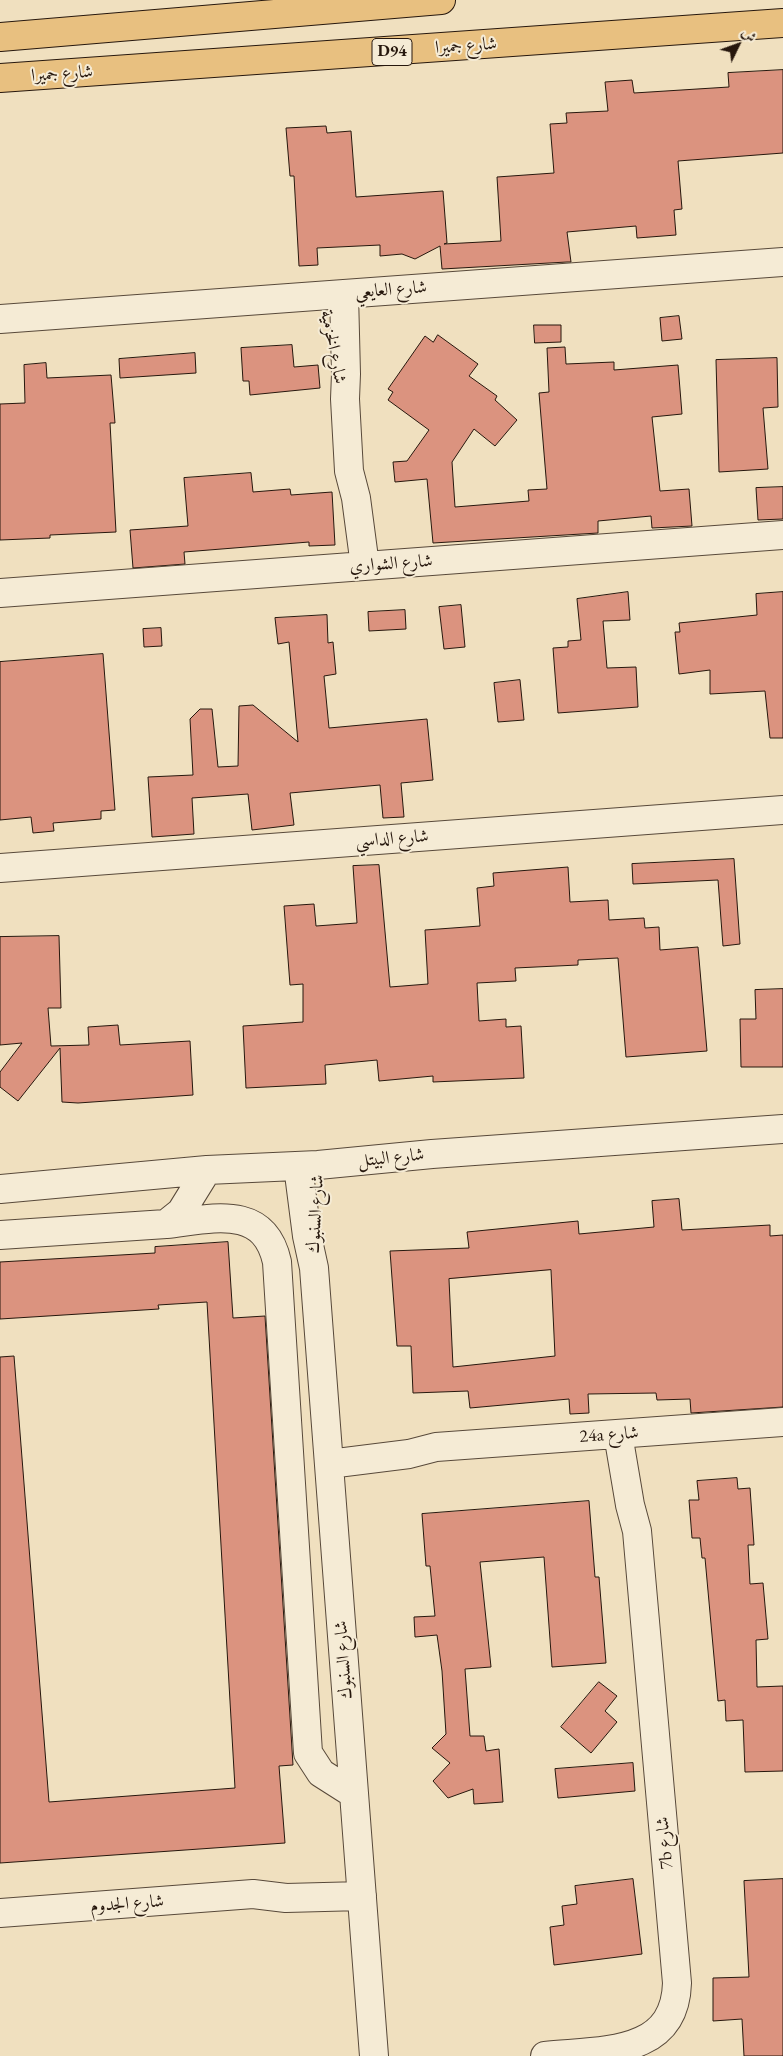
<!DOCTYPE html>
<meta charset="utf-8">
<style>
body{margin:0}
#map{position:relative;width:783px;height:2056px;overflow:hidden;background:#f0e0bf;font-family:"EB Garamond",Amiri,serif}
canvas{display:block}
.north{position:absolute;left:713px;top:20px;width:50px;height:50px;-webkit-text-stroke:4px #f5ebd5;paint-order:stroke;rotate:48deg;font-size:14px;font-weight:700;line-height:20px;text-align:center;color:#26170d}
.north::after{content:'';display:block;margin:auto;width:18px;height:22px;background:#26170d;clip-path:polygon(50% 0,100% 100%,50% 72%,0 100%)}
</style>
<div id="map">
<canvas width="783" height="2056"></canvas>
<div class="north">ش</div>
</div>
<script>
const g = document.querySelector('canvas').getContext('2d');
g.lineJoin = 'round';
function fill(path, color) {
  g.fillStyle = color;
  g.fill(path, 'evenodd');
}
function strokePath(path, color, width, dash) {
  g.strokeStyle = color;
  g.lineWidth = width;
  g.lineCap = dash ? 'butt' : 'round';
  g.setLineDash(dash || []);
  g.stroke(path);
}
function drawText(font, color, halo, rows, align = 'center') {
  g.font = font + ' "EB Garamond",Amiri,serif';
  g.lineWidth = 4;
  g.setLineDash([]);
  g.textBaseline = 'middle';
  g.strokeStyle = halo;
  g.fillStyle = color;
  for (const [text, x, y, turn = 0] of rows) {
    g.save();
    g.translate(x, y);
    g.rotate((+turn || 0) * Math.PI / 180);
    g.textAlign = isNaN(turn) ? turn : align;
    if (halo) g.strokeText(text, 0, 0);
    g.fillText(text, 0, 0);
    g.restore();
  }
}
const building = new Path2D(`
 M 783,70 L 783,153 L 678,161 L 682,209 L 674,210 L 676,235 L 637,238 L 636,226 L 567,232 L 571,262 L 567,262 L 442,269 L 440,246 L 415,259 L 402,254 L 380,256 L 380,245 L 317,248 L 318,265 L 299,266 L 294,176 L 290,176 L 286,128 L 326,126 L 327,133 L 351,131 L 356,197 L 443,191 L 447,243 L 444,244 L 501,241 L 497,177 L 554,173 L 550,124 L 567,123 L 566,113 L 608,111 L 605,82 L 632,80 L 634,93 L 729,87 L 728,73 Z
 M 679,316 L 682,339 L 662,341 L 660,318 Z
 M 534,325 L 561,325 L 561,342 L 535,343 Z
 M 438,335 L 478,364 L 469,376 L 497,396 L 495,400 L 517,420 L 495,446 L 474,429 L 452,462 L 455,507 L 529,501 L 528,490 L 547,489 L 539,393 L 549,392 L 547,348 L 565,347 L 566,364 L 614,362 L 614,370 L 678,365 L 682,414 L 652,417 L 660,491 L 689,489 L 692,526 L 652,528 L 651,516 L 598,521 L 598,533 L 433,543 L 427,479 L 395,482 L 393,462 L 407,461 L 429,430 L 388,400 L 393,392 L 388,389 L 425,336 L 433,342 Z
 M 292,345 L 294,367 L 318,365 L 320,388 L 250,395 L 249,381 L 243,381 L 241,348 Z
 M 195,353 L 196,373 L 120,378 L 119,359 Z
 M 777,358 L 778,407 L 763,408 L 768,469 L 719,472 L 716,360 Z
 M 46,363 L 47,378 L 111,375 L 115,423 L 110,423 L 116,532 L 50,535 L 50,538 L 0,540 L 0,404 L 25,403 L 24,365 Z
 M 251,473 L 253,492 L 290,489 L 291,495 L 332,492 L 335,545 L 309,546 L 309,542 L 184,552 L 185,564 L 133,568 L 130,530 L 188,526 L 184,478 Z
 M 783,487 L 783,519 L 758,520 L 756,488 Z
 M 628,592 L 630,620 L 603,621 L 607,668 L 636,667 L 638,707 L 558,713 L 553,648 L 568,647 L 568,641 L 581,640 L 577,599 Z
 M 783,592 L 783,738 L 770,738 L 765,691 L 710,694 L 710,670 L 679,674 L 675,632 L 680,632 L 679,623 L 757,615 L 756,594 Z
 M 461,605 L 465,647 L 444,649 L 439,607 Z
 M 405,610 L 406,629 L 369,631 L 368,612 Z
 M 327,615 L 328,643 L 333,642 L 336,674 L 324,676 L 329,728 L 427,719 L 433,780 L 401,783 L 404,817 L 383,818 L 380,785 L 290,793 L 294,825 L 252,830 L 248,794 L 192,798 L 194,834 L 152,837 L 148,777 L 193,775 L 190,719 L 200,709 L 212,709 L 218,767 L 238,766 L 239,706 L 253,705 L 298,742 L 289,642 L 278,644 L 275,618 Z
 M 161,628 L 162,646 L 144,647 L 143,629 Z
 M 103,654 L 115,810 L 101,811 L 101,819 L 53,823 L 54,831 L 33,833 L 31,817 L 0,820 L 0,662 Z
 M 520,680 L 524,720 L 498,722 L 494,683 Z
 M 734,859 L 740,944 L 723,946 L 718,880 L 633,884 L 632,864 Z
 M 379,865 L 390,987 L 428,984 L 425,930 L 480,926 L 477,888 L 494,886 L 493,873 L 568,867 L 570,902 L 608,900 L 609,920 L 644,918 L 645,928 L 659,927 L 660,950 L 698,947 L 707,1051 L 626,1057 L 618,958 L 578,960 L 578,965 L 515,968 L 516,981 L 477,983 L 479,1021 L 506,1019 L 506,1027 L 521,1026 L 524,1078 L 433,1082 L 433,1076 L 379,1081 L 377,1060 L 325,1065 L 326,1084 L 246,1088 L 243,1026 L 303,1022 L 303,984 L 290,985 L 284,906 L 314,904 L 316,926 L 357,923 L 353,866 Z
 M 59,936 L 61,1008 L 48,1008 L 51,1046 L 89,1045 L 88,1027 L 118,1025 L 120,1045 L 190,1041 L 193,1095 L 78,1103 L 62,1102 L 60,1048 L 18,1101 L 0,1087 L 0,1072 L 22,1043 L 0,1045 L 0,937 Z
 M 783,989 L 783,1067 L 741,1067 L 740,1019 L 756,1019 L 755,990 Z
 M 679,1199 L 682,1230 L 770,1225 L 770,1236 L 783,1235 L 783,1407 L 691,1413 L 690,1399 L 657,1400 L 656,1393 L 588,1394 L 589,1413 L 570,1414 L 569,1399 L 470,1408 L 468,1391 L 413,1393 L 411,1346 L 397,1346 L 390,1251 L 469,1248 L 467,1232 L 578,1221 L 579,1234 L 654,1227 L 652,1201 ZM 551,1270 L 555,1356 L 453,1367 L 449,1279 Z
 M 228,1242 L 233,1318 L 265,1316 L 293,1765 L 279,1766 L 285,1843 L 0,1863 L 0,1357 L 14,1356 L 49,1802 L 235,1788 L 207,1302 L 158,1305 L 159,1309 L 0,1319 L 0,1262 L 155,1253 L 155,1247 Z
 M 737,1478 L 738,1489 L 750,1488 L 754,1545 L 748,1545 L 750,1584 L 763,1583 L 768,1639 L 756,1640 L 757,1687 L 783,1686 L 783,1771 L 745,1772 L 743,1720 L 726,1721 L 725,1700 L 718,1701 L 705,1558 L 702,1558 L 700,1538 L 692,1538 L 689,1500 L 699,1500 L 697,1481 Z
 M 589,1501 L 595,1577 L 599,1577 L 606,1663 L 552,1667 L 544,1557 L 480,1562 L 491,1667 L 465,1669 L 470,1736 L 484,1736 L 486,1751 L 499,1749 L 503,1802 L 474,1804 L 473,1789 L 448,1798 L 433,1781 L 450,1763 L 432,1748 L 446,1734 L 442,1671 L 437,1635 L 415,1637 L 414,1617 L 435,1616 L 430,1566 L 426,1566 L 422,1514 Z
 M 599,1682 L 617,1696 L 605,1711 L 617,1722 L 591,1753 L 561,1727 Z
 M 633,1763 L 635,1791 L 558,1798 L 555,1769 Z
 M 633,1879 L 642,1954 L 554,1965 L 550,1927 L 564,1925 L 562,1906 L 577,1904 L 575,1886 Z
 M 783,1879 L 783,2056 L 744,2056 L 742,2019 L 713,2021 L 713,1978 L 749,1977 L 744,1881 Z`);
fill(building, '#db937f');
strokePath(building, '#26170d', 1);
const minor = new Path2D(`
 M 344,294 L 346,374 L 345,399 L 349,471 L 356,498 L 365,566
 M 0,319 L 783,262
 M 0,593 L 783,535
 M 0,868 L 783,810
 M 298,1166 L 307,1236 L 314,1268 L 374,2056
 M 0,1189 L 207,1170 L 318,1165 L 432,1154 L 783,1129
 M 166,1224 C 211,1219 264,1203 277,1262 L 308,1753 L 321,1773 L 354,1794
 M 0,1235 L 166,1224 L 181,1212 L 207,1170
 M 329,1464 L 409,1454 L 436,1447 L 783,1422
 M 0,1913 L 253,1894 L 286,1898 L 362,1896
 M 545,2056 C 602,2050 675,2056 677,1983 L 637,1531 L 630,1505 L 618,1434`);
const major = new Path2D(`
 M 0,37 L 441,0
 M 0,78 L 783,23`);
strokePath(minor, '#58493a', 30);
strokePath(major, '#26170d', 30);
strokePath(minor, '#f5ebd5', 28);
strokePath(major, '#e8c080', 28);
for (const [x, y, w] of [
 [392,52,40]
]) {
  const box = new Path2D();
  box.roundRect(x - w / 2, y - 13.5, w, 27, 4);
  g.fillStyle = '#f5ebd5';
  g.fill(box);
  strokePath(box, '#26170d', 1);
}
drawText('bold 16px', '#26170d', null, [
 ["D94",392,52]
]);
drawText('18px', '#26170d', '#f5ebd5', [
 ["شارع جميرا",466,46,-4],
 ["شارع جميرا",62,74,-4],
 ["شارع العايعي",391,290,-4],
 ["شارع الخزمية",333,347,79],
 ["شارع الشواري",391,564,-4],
 ["شارع الداسي",392,839,-4],
 ["شارع البيتل",391,1158,-6],
 ["شارع السنبوك",316,1214,-87],
 ["24a شارع",609,1435,-4],
 ["شارع السنبوك",344,1660,-94],
 ["7b شارع",665,1843,-95],
 ["شارع الجدوم",127,1904,-4]
]);
</script>
